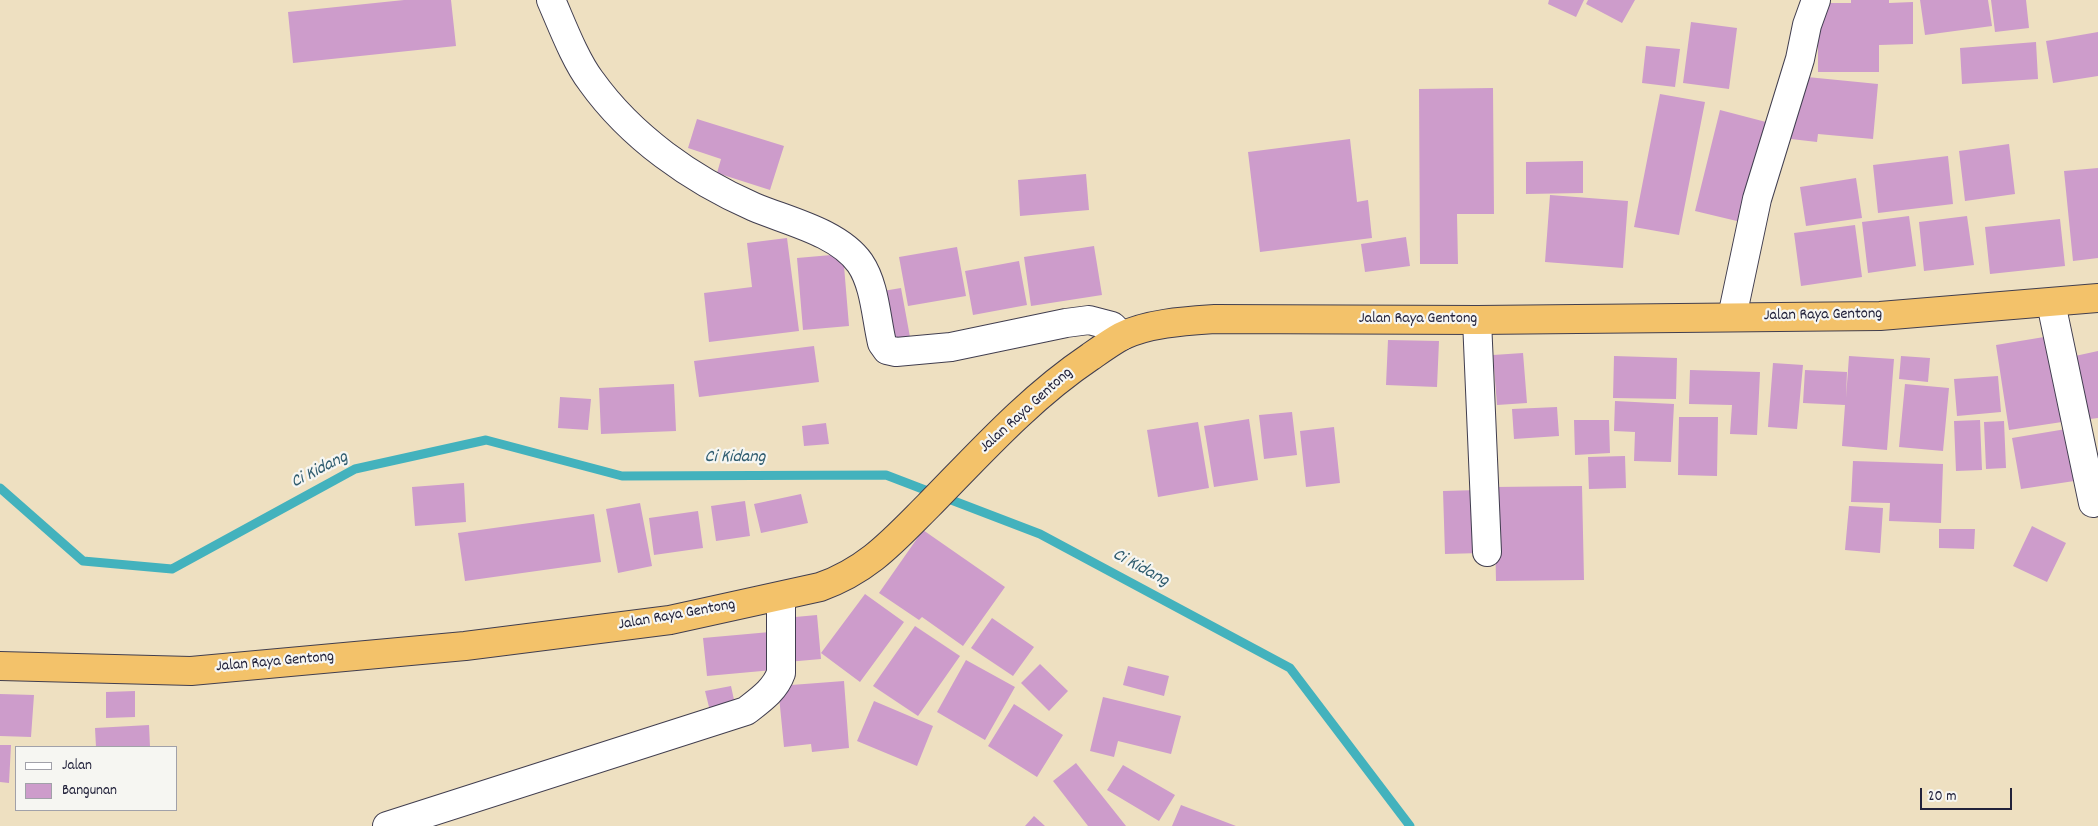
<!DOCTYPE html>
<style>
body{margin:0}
#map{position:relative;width:2098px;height:826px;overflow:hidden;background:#eee0c1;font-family:Dekko,sans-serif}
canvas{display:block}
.legend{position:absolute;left:15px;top:746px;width:162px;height:65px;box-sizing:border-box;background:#f6f6f2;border:1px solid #a1a1a9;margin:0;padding:6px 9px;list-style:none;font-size:15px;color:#22223b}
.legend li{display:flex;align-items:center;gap:10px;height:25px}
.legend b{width:25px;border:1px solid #a1a1a9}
.scale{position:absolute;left:1920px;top:788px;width:92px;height:22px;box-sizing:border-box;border:2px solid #22223b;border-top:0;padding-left:6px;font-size:15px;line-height:18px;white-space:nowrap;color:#22223b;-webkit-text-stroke:4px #f6f6f2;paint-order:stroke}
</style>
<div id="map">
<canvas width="2098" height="826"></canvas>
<ul class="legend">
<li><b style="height:6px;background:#fff"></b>Jalan</li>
<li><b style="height:14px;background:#cd9ccb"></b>Bangunan</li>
</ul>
<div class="scale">20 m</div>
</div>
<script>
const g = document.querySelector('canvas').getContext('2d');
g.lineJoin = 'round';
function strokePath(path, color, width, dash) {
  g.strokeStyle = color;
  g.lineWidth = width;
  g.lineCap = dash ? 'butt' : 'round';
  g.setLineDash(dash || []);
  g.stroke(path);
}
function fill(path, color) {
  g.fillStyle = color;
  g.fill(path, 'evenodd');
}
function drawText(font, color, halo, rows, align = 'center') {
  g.font = font + ' Dekko,sans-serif';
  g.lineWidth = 4.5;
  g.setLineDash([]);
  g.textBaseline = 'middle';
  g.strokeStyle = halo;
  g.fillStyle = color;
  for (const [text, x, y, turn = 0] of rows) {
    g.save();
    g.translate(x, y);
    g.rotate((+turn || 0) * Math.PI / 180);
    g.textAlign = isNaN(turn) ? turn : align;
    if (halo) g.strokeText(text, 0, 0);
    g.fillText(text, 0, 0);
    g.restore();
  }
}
strokePath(new Path2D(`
 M 0,488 L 83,561 L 172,569 L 355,469 L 486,440 L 622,476 L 886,475 L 1040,534 L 1290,668 L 1410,826`), '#43b2bd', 9);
fill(new Path2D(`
 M 404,0 L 451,0 L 456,46 L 293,63 L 288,12 Z
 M 1549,0 L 1584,0 L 1576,17 L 1548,4 Z
 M 1588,0 L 1635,0 L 1622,23 L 1586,4 Z
 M 1851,0 L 1889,0 L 1889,3 L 1913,2 L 1913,44 L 1879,45 L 1879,72 L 1818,72 L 1818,3 L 1851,3 Z
 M 1920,0 L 1988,0 L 1992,26 L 1925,35 Z
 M 1991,0 L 2026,0 L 2029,28 L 1995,32 Z
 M 1691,22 L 1737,28 L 1729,89 L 1683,83 Z
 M 2098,32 L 2098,76 L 2053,83 L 2046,41 Z
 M 2036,42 L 2038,79 L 1962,84 L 1960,48 Z
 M 1646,46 L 1680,49 L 1675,87 L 1642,83 Z
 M 1797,76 L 1878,84 L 1873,139 L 1818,134 L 1817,142 L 1791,139 Z
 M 1493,88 L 1494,214 L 1457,214 L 1458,264 L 1420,264 L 1419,89 Z
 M 1660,94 L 1705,102 L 1679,235 L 1634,227 Z
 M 1720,110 L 1766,122 L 1741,222 L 1695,211 Z
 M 697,119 L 784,146 L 770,190 L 717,173 L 721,159 L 688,148 Z
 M 1350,139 L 1357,202 L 1368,200 L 1372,238 L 1260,252 L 1248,152 Z
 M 2009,144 L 2015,194 L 1965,201 L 1959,151 Z
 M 1948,156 L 1953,204 L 1878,213 L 1873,165 Z
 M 1583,161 L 1583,193 L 1526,194 L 1526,162 Z
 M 2098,168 L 2098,258 L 2073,261 L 2064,171 Z
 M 1086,174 L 1089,210 L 1020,216 L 1018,180 Z
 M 1856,178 L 1862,218 L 1806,226 L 1800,187 Z
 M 1550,195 L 1628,201 L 1623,268 L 1545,262 Z
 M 1909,216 L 1916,266 L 1868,273 L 1862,222 Z
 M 1967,216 L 1974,265 L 1924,271 L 1919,222 Z
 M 2060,219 L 2065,266 L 1990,274 L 1985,227 Z
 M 1855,225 L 1862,277 L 1801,286 L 1794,233 Z
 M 1406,237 L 1410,266 L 1365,272 L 1361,244 Z
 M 787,238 L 799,331 L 709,342 L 704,293 L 752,287 L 747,243 Z
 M 1094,246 L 1102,295 L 1031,306 L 1024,257 Z
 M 957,247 L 966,296 L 908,306 L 899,257 Z
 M 843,254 L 849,326 L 803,330 L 797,258 Z
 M 1019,261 L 1027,305 L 973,315 L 965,271 Z
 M 901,288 L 910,337 L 886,342 L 877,292 Z
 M 2050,336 L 2062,422 L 2009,430 L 1996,345 Z
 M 1388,340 L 1439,341 L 1437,387 L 1386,385 Z
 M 814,346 L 819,382 L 699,397 L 694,361 Z
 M 2098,351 L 2098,418 L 2090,419 L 2075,356 Z
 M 1523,353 L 1527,403 L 1497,405 L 1493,355 Z
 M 1614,356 L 1677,358 L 1676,399 L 1613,398 Z
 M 1849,356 L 1894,359 L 1887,450 L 1842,446 L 1845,405 L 1803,403 L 1805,370 L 1847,372 L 1846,398 Z
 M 1901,356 L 1930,358 L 1928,382 L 1899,379 Z
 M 1773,363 L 1803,365 L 1797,429 L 1768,427 Z
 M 1690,370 L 1760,372 L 1757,435 L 1730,434 L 1732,405 L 1689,404 Z
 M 1998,376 L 2001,412 L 1957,416 L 1954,379 Z
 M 674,384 L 676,431 L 601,434 L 599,388 Z
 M 1905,384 L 1949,388 L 1943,451 L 1899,447 Z
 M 560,397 L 591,399 L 588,430 L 558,428 Z
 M 1615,401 L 1674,404 L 1671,462 L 1634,461 L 1635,432 L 1614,431 Z
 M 1557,407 L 1559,436 L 1514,439 L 1512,409 Z
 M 1292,412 L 1297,455 L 1264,459 L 1259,415 Z
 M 1679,417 L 1718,417 L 1717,476 L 1678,475 Z
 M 1249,419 L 1258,480 L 1214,487 L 1204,426 Z
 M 1574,420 L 1609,420 L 1610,453 L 1575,455 Z
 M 1980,420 L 1982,470 L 1956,471 L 1954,421 Z
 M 2004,421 L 2006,468 L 1986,469 L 1984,422 Z
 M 1198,422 L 1209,488 L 1158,497 L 1147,430 Z
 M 826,423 L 829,444 L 804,446 L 802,426 Z
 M 1334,427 L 1340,483 L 1306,487 L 1300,431 Z
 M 2072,428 L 2081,480 L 2021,489 L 2012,438 Z
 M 1625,456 L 1626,488 L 1589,489 L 1588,457 Z
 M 1853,461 L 1943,464 L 1941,523 L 1889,521 L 1890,503 L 1851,502 Z
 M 464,483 L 466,522 L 415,526 L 412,487 Z
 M 1582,486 L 1584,580 L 1496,581 L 1494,487 Z
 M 1479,490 L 1481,553 L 1445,554 L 1443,491 Z
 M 801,494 L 808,523 L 761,533 L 754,504 Z
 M 745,501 L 750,536 L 716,541 L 711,506 Z
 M 640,503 L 652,566 L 618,573 L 606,509 Z
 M 1849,506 L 1883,508 L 1880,553 L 1845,550 Z
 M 698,511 L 703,548 L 654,555 L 649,518 Z
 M 594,514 L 601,562 L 465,581 L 458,533 Z
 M 2032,526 L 2066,543 L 2047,582 L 2013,566 Z
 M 1939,529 L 1975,529 L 1974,549 L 1939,548 Z
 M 923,530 L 1005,587 L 963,646 L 922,617 L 919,620 L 879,593 Z
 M 865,594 L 904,622 L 860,682 L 821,653 Z
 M 817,615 L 821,659 L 787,662 L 784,618 Z
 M 992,618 L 1034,647 L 1013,676 L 971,648 Z
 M 915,626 L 960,656 L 918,716 L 873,686 Z
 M 770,632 L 773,670 L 707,676 L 703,638 Z
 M 966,660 L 1015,687 L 985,740 L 937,712 Z
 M 1040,664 L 1068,691 L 1049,711 L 1021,683 Z
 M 1128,666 L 1169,676 L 1164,696 L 1123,685 Z
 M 844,681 L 849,748 L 812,752 L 811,744 L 784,747 L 778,686 Z
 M 731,686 L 736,709 L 711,715 L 705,691 Z
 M 135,691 L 135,717 L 106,718 L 106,692 Z
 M 0,694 L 34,695 L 31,737 L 0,736 Z
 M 1103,697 L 1181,716 L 1171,754 L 1118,741 L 1114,757 L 1090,751 Z
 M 874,701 L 933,726 L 917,766 L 857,741 Z
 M 1014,704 L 1063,735 L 1037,777 L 988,746 Z
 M 149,725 L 150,747 L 96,747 L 95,728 Z
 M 0,745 L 11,745 L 9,783 L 0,782 Z
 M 1076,763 L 1126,826 L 1088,826 L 1053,781 Z
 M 1123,765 L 1175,795 L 1159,821 L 1107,790 Z
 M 1181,805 L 1236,826 L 1172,826 Z
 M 1034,816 L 1045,826 L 1025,826 Z`), '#cd9ccb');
const street = new Path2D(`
 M 551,0 C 562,25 575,60 591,81 C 631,137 692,180 754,207 C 787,221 838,232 860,263 C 875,285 876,318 882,343 L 887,350 L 896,352 L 951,347 L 1066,323 L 1089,320 L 1112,326 L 1122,336
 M 2051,303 L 2093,503
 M 1732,317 L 1757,199 L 1800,59 L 1807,25 L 1816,0
 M 1477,320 L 1487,552
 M 387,826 L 746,711 C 760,700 775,690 781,673 L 781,597`);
const highway = new Path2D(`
 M 0,666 L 191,671 L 465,646 L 670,620 L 820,587 C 868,570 893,541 928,506 C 979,454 1029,398 1090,357 C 1100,350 1111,342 1122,336 C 1149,323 1186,321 1215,319 L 1477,320 L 1880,316 L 2098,298`);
strokePath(street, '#413e4f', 30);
strokePath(highway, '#413e4f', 30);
strokePath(street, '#fff', 28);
strokePath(highway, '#f3c26a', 28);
drawText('16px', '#22223b', '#f6f6f2', [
 ["Jalan Raya Gentong",1823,316,-1],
 ["Jalan Raya Gentong",1418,320],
 ["Jalan Raya Gentong",1027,411,-42],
 ["Jalan Raya Gentong",677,616,-10],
 ["Jalan Raya Gentong",275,663,-5]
]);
drawText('italic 18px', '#2f5c6f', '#f6f6f2', [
 ["Ci Kidang",735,459],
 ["Ci Kidang",320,471,-27],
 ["Ci Kidang",1140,569,28]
]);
</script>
